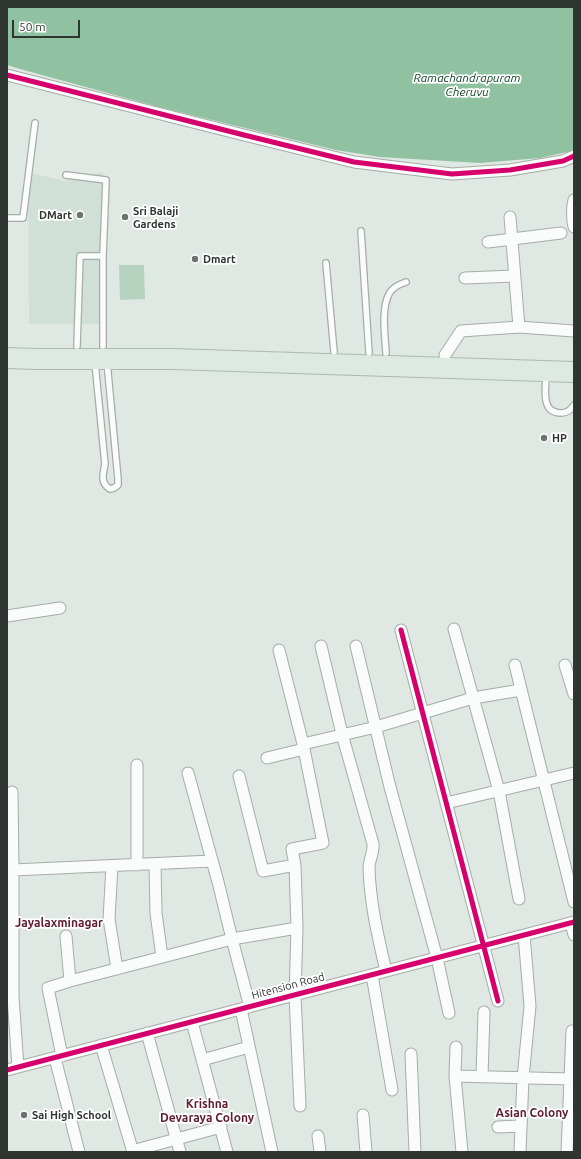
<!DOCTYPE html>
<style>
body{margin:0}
#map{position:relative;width:581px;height:1159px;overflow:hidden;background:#e0e8e3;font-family:Ubuntu,sans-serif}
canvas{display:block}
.frame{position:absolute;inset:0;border:8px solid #2f3531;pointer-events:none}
.scale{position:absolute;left:12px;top:20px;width:68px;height:18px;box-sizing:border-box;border:2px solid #2f3531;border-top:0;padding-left:5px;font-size:12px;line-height:14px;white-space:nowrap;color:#2f3531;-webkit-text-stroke:3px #fff;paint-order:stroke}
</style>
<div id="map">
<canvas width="581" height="1159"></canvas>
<div class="frame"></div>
<div class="scale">50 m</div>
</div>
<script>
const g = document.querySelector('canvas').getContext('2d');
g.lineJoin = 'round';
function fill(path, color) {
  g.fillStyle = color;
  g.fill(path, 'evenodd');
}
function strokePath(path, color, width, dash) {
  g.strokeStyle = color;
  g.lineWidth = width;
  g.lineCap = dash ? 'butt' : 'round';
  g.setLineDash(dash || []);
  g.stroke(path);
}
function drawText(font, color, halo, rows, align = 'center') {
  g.font = font + ' Ubuntu,sans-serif';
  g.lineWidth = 3.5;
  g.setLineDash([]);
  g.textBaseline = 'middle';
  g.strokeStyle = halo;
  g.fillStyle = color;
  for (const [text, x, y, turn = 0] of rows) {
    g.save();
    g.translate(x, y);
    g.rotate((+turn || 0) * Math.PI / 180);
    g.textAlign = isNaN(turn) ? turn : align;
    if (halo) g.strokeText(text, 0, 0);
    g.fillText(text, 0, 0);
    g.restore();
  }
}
fill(new Path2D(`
 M 28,172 L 64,181 L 103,172 L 103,324 L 29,324 Z`), '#d1e0d6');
fill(new Path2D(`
 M 119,265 L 144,265 L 145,299 L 120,300 Z`), '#b6d3c0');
fill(new Path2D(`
 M 7,7 L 574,7 L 574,150 L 567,152 L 540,158 L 480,163 L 380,157 L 336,150 L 159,107 L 20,69 L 7,65 Z`), '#90c2a2');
const lane = new Path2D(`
 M 66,175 L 106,180 L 103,256
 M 7,218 L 23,218 L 35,123
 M 361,231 L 369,353
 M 326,263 L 334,352
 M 77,346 L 80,256 L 103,256 L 103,346
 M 386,353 C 385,336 381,309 389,294 C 392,287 400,284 406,282
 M 95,363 L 105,464 C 103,474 100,483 110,489 L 114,488 L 118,485 L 118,479 L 107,362
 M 546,374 C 546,388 540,413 561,413 C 567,413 571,410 574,405`);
const street = new Path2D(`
 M 7,75 L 244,135 L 354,162 L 452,174 L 510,170 L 563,161 L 574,156
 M 574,200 C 572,207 572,219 574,227
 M 510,217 L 519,327
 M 488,242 L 561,233
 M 465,278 L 514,276
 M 445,355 L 461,331 L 519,327 L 574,331
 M 7,616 L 60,608
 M 454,629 L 499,791 L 519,899
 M 401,630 L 498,1001
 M 321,646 L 342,734 L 373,844 C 374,852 369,860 369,868 C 370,903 378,937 386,971
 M 356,646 L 390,787 L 437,958 L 449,1013
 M 279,650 L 303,744 L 323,843 L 292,849 L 295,865
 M 515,665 L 574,902
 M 565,665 L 574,694
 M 303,744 L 376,727 L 473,698 L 521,690
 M 267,758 L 304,749
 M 188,773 L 218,882 L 232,939 L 250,1007
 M 239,776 L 263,871 L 295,865 L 297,928 L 295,995 L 300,1106
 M 12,792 L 13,870 L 13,997 L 18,1067
 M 446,803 L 574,773
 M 155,864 L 156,913 L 162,957
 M 137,865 L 137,765
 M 112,866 L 109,919 L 117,969
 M 13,870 L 212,861
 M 571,923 L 574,935
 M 66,936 L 70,981
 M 372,975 L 392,1090
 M 241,1009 L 272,1152
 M 192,1022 L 227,1152
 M 147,1033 L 180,1152
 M 101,1045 L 133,1152
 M 456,1047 L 455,1076 L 462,1152
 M 411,1054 L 415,1152
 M 62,1056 L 48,988 L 70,981 L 232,939 L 297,928
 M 55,1058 L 79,1152
 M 202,1060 L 249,1047
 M 7,1070 L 574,922
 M 455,1076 L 570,1079
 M 482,1076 L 484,1012
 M 363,1115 L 366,1152
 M 498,1127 L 521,1126
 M 318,1136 L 320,1152
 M 132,1151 L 221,1127
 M 520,1152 L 523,1078 L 530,1006 L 524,935
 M 567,1152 L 572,1031`);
const highway = new Path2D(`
 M 7,358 L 36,359 L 172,359 L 574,372`);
strokePath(lane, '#a6aca8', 8);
strokePath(street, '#a6aca8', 13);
strokePath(highway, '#aabab0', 22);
strokePath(lane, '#fafcfb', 5.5);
strokePath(street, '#fafcfb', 11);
strokePath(highway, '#dde9e1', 20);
strokePath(new Path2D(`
 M 7,75 L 244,135 L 354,162 L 452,174 L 510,170 L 563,161 L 574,156
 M 401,630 L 498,1001
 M 7,1070 L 574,922`), '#d6006c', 5);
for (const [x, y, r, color] of [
 [80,215,4,"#6d746f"],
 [125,217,4,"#6d746f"],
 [195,259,4,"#6d746f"],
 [544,438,4,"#6d746f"],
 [24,1115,4,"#6d746f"]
]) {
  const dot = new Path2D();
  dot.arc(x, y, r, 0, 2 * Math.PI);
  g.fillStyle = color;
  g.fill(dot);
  strokePath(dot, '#fff', 1.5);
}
drawText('bold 11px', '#2f3531', '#fff', [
 ["Sri Balaji",133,211],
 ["Gardens",133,224],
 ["DMart",72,215,"right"],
 ["Dmart",203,259],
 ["HP",552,438],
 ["Sai High School",32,1115]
], 'left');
drawText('11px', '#2f3531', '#fff', [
 ["Hitension Road",288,986,-15]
]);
drawText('italic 12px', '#073f22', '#fff', [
 ["Ramachandrapuram",467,78],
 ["Cheruvu",467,92]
]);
drawText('bold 12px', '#5f1b30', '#fff', [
 ["Jayalaxminagar",59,923],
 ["Krishna",207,1104],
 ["Devaraya Colony",207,1118],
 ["Asian Colony",532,1113]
]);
</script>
